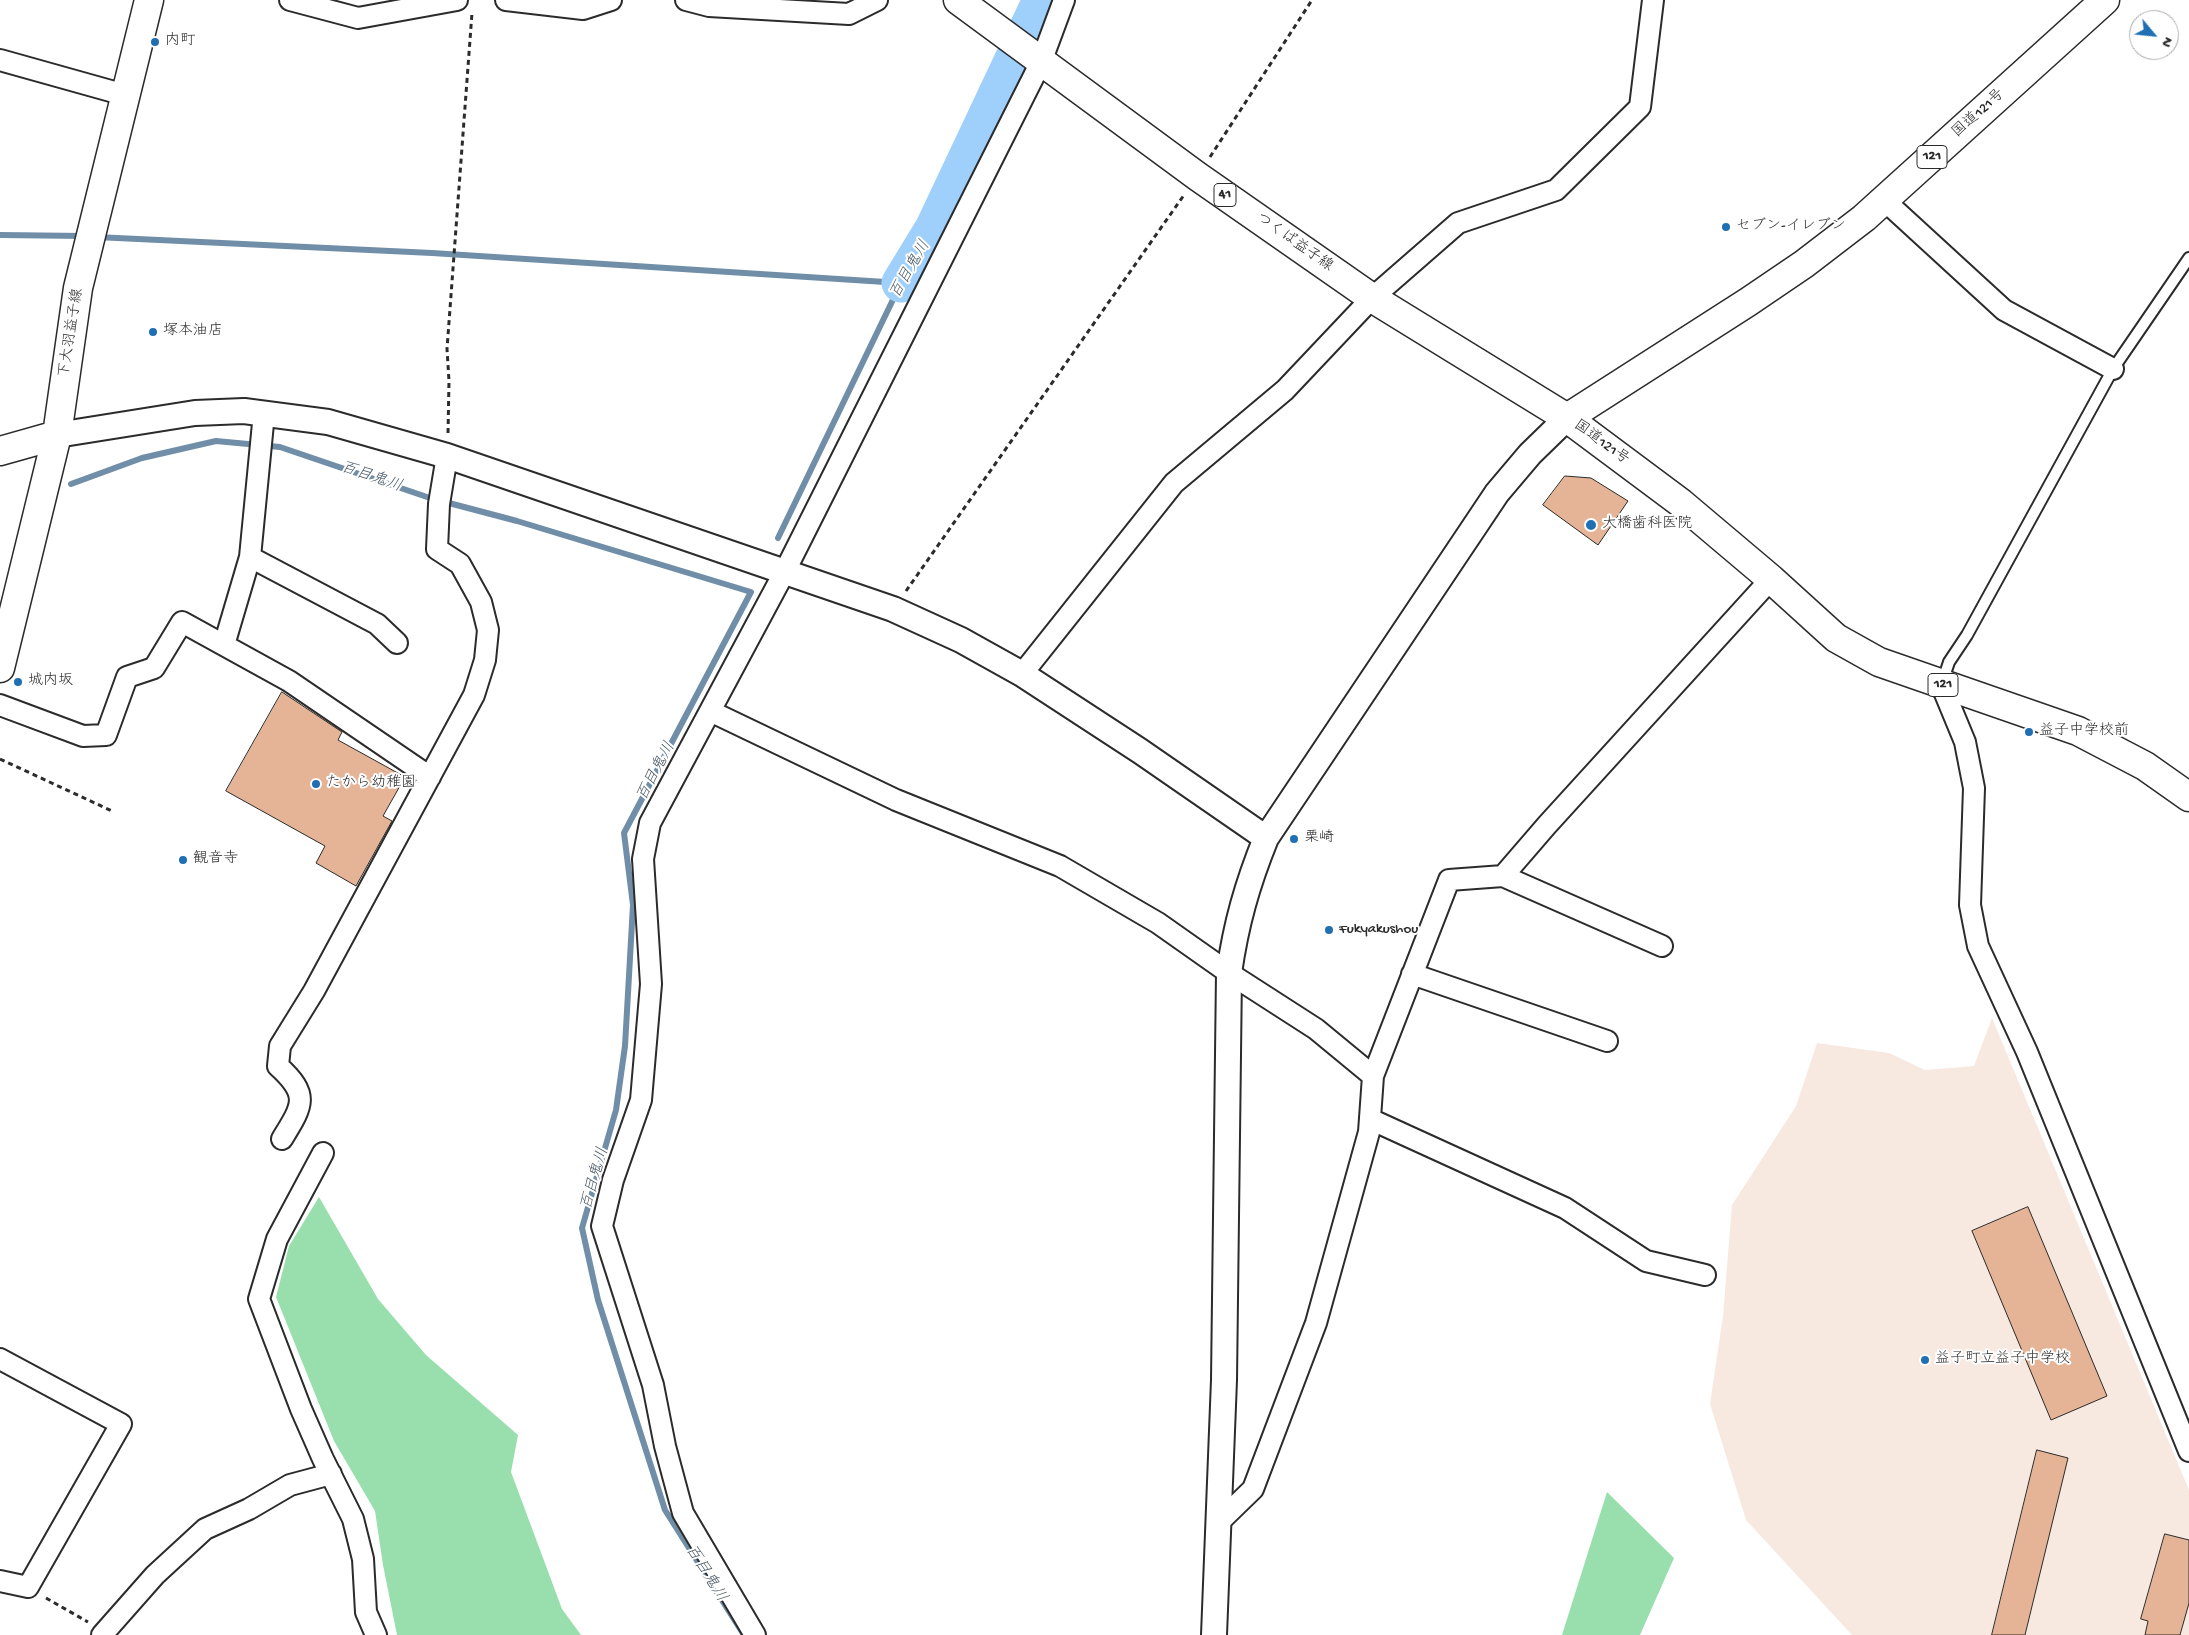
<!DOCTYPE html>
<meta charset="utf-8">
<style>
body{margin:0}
#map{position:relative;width:2189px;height:1635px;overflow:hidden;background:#fff;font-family:"Gochi Hand",sans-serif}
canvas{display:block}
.north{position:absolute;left:2129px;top:10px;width:50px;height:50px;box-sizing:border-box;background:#fff;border:1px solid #aaa;border-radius:50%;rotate:118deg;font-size:14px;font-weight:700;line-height:20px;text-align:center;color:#2b2b2b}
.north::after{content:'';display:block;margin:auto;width:18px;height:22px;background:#1f6fb2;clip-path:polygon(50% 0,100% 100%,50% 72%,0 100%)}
</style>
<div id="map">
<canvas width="2189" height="1635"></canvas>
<div class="north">N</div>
</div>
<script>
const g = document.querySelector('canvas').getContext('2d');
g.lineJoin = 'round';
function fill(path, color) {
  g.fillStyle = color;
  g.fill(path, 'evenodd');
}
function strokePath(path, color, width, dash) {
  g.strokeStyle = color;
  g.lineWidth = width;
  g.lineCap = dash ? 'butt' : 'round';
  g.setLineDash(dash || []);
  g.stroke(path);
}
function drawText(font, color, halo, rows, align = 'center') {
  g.font = font + ' "Gochi Hand","Klee One",sans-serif';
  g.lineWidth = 4;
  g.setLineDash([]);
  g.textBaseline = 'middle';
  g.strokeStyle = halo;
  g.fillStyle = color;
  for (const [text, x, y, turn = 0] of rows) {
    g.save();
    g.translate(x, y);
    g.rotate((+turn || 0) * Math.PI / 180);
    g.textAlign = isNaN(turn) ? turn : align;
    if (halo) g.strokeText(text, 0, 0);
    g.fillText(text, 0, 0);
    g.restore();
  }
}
fill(new Path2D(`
 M 1992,1018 L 2189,1490 L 2189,1635 L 1852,1635 L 1746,1520 L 1710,1404 L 1723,1316 L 1732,1205 L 1796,1106 L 1817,1043 L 1889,1053 L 1925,1070 L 1974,1066 Z`), '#f7e8e0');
fill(new Path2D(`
 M 319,1197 L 378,1299 L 426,1355 L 518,1435 L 511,1472 L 562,1609 L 581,1635 L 397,1635 L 383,1565 L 375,1511 L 334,1441 L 276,1297 L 289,1246 Z
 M 1607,1492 L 1674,1558 L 1640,1635 L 1562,1635 Z`), '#98dfad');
strokePath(new Path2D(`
 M 0,235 L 84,236
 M 96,237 L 432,253 L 901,283 L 778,538
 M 71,484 L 142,458 L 216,441 L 280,447 L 430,498 L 517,521 L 751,592 L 624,833 L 633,905 L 625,1046 L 616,1110 L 582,1228 L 598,1300 L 665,1510 L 744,1635`), '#708ea8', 6);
strokePath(new Path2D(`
 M 901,283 L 934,229 L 1042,0`), '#9ed0fb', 39);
const building = new Path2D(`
 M 1565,476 L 1591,478 L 1628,501 L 1598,545 L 1543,505 Z
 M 282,692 L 342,732 L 338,740 L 405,777 L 383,816 L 392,821 L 356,886 L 316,863 L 325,846 L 226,791 Z
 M 2028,1207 L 2107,1396 L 2051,1420 L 1972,1231 Z
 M 2037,1450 L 2068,1458 L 2025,1635 L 1992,1635 Z
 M 2165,1534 L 2189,1540 L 2189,1603 L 2180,1635 L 2145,1635 L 2148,1621 L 2141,1619 Z`);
fill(building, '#e5b496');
strokePath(building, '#2b2b2b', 1);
const service = new Path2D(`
 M 1942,683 L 1949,662 L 1967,635 L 2113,369 L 2189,258`);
const minor = new Path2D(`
 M 290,0 L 358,18 L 457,0
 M 506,0 L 583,9 L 611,0
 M 686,0 L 709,6 L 849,14 L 877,0
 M 0,60 L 125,95
 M 1884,200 L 2004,310 L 2113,369
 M 250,557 L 377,624 L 397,643
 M 224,645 L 250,557 L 264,413
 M 1022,674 L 1174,483 L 1285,390 L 1372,298 L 1458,223 L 1556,190 L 1640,107 L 1653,0
 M 1941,684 L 1965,742 L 1974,788 L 1970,905 L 1978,946 L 2027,1052 L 2189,1451
 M 0,705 L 83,736 L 106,735 L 127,677 L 154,668 L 182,622 L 289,681 L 430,777
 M 710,711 L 896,800 L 1060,866 L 1158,923 L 1229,973 L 1316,1029 L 1373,1076
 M 1503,876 L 1662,946
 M 1412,974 L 1607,1041
 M 1370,1119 L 1565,1208 L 1646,1261 L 1705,1275
 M 282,1139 C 303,1105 310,1095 278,1066 L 280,1046 L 314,991 L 474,695 L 485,660 L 488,630 L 481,602 L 460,564 L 437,549 L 439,504 L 447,456
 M 323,1153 L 277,1239 L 259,1299 L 301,1409 L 323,1459 L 353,1519 L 363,1559 L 366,1612 L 376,1635
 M 0,1359 L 121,1424 L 28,1587 L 0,1581
 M 1218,1523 L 1253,1489 L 1316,1323 L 1369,1132 L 1373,1076 L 1449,880 L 1503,876 L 1547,825 L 1771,579
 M 102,1635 L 155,1575 L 205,1529 L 249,1509 L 290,1485 L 331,1474
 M 755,1635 L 683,1513 L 665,1446 L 653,1385 L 602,1226 L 613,1180 L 641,1100 L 651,984 L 643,859 L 650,823 L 785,571 L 1041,62 L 1064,0`);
const tertiary = new Path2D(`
 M 57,435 L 195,413 L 244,411 L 328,422 L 447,456 L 893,609 L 961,640 L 1022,674 L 1140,751 L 1266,838
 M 1214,1635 L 1224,1380 L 1229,973 C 1236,924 1247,885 1266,838 L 1497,493 L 1530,454 L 1567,418`);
const secondary = new Path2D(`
 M 0,451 L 57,435
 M 0,668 L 57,435 L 78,288 L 149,0`);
const primary = new Path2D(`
 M 958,0 L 1197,176 L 1372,298 L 1567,418`);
const trunk = new Path2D(`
 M 2105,0 L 1864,218 L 1804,264 L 1748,302 L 1567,418 L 1681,503 L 1771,579 L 1836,638 L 1879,662 L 2078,731 L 2145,766 L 2189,797`);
strokePath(service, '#2b2b2b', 14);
strokePath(minor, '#2b2b2b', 24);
strokePath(tertiary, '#2b2b2b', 28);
strokePath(secondary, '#2b2b2b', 31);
strokePath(primary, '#2b2b2b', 31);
strokePath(trunk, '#2b2b2b', 31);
strokePath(new Path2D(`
 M 1210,157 L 1312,0
 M 448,433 L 449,381 L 447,349 L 472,13
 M 906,591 L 1184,195
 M 0,759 L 112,811
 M 46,1598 L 88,1622`), '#2b2b2b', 3, [5, 4]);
strokePath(service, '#fff', 10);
strokePath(minor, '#fff', 20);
strokePath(tertiary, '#fff', 24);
strokePath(secondary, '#fff', 28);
strokePath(primary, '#fff', 28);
strokePath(trunk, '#fff', 28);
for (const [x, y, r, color] of [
 [155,42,5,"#1f6fb2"],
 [1726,227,5,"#1f6fb2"],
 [153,332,5,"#1f6fb2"],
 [1591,525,6,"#1f6fb2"],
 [18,682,5,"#1f6fb2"],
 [2029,732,5,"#1f6fb2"],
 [316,784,5,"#1f6fb2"],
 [1294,839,5,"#1f6fb2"],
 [183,860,5,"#1f6fb2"],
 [1329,930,5,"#1f6fb2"],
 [1925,1360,5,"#1f6fb2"]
]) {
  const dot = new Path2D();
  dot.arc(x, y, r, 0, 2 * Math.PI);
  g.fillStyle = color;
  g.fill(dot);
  strokePath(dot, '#fff', 2);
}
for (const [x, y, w] of [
 [1932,157,30],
 [1225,195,22],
 [1943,685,30]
]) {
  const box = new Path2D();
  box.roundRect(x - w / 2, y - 11.5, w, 23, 4);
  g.fillStyle = '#fff';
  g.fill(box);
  strokePath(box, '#2b2b2b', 1);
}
drawText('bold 14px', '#2b2b2b', null, [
 ["121",1932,157],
 ["41",1225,195],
 ["121",1943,685]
]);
drawText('15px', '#2b2b2b', '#fff', [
 ["内町",165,42],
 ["セブン-イレブン",1736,227],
 ["塚本油店",163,332],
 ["大橋歯科医院",1602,525],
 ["城内坂",28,682],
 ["益子中学校前",2039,732],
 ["たから幼稚園",326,784],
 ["栗崎",1304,839],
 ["観音寺",193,860],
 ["Fukyakushou",1339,930],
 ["益子町立益子中学校",1935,1360]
], 'left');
drawText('15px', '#2b2b2b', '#fff', [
 ["国道121号",1979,114,-42],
 ["つくば益子線",1294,243,35],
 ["下大羽益子線",72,333,-81],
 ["国道121号",1601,443,36]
]);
drawText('italic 16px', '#4e5d69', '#fff', [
 ["百目鬼川",911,270,-60],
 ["百目鬼川",371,478,19],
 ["百目鬼川",657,772,-62],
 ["百目鬼川",596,1179,-74],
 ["百目鬼川",705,1574,58]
]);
</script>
